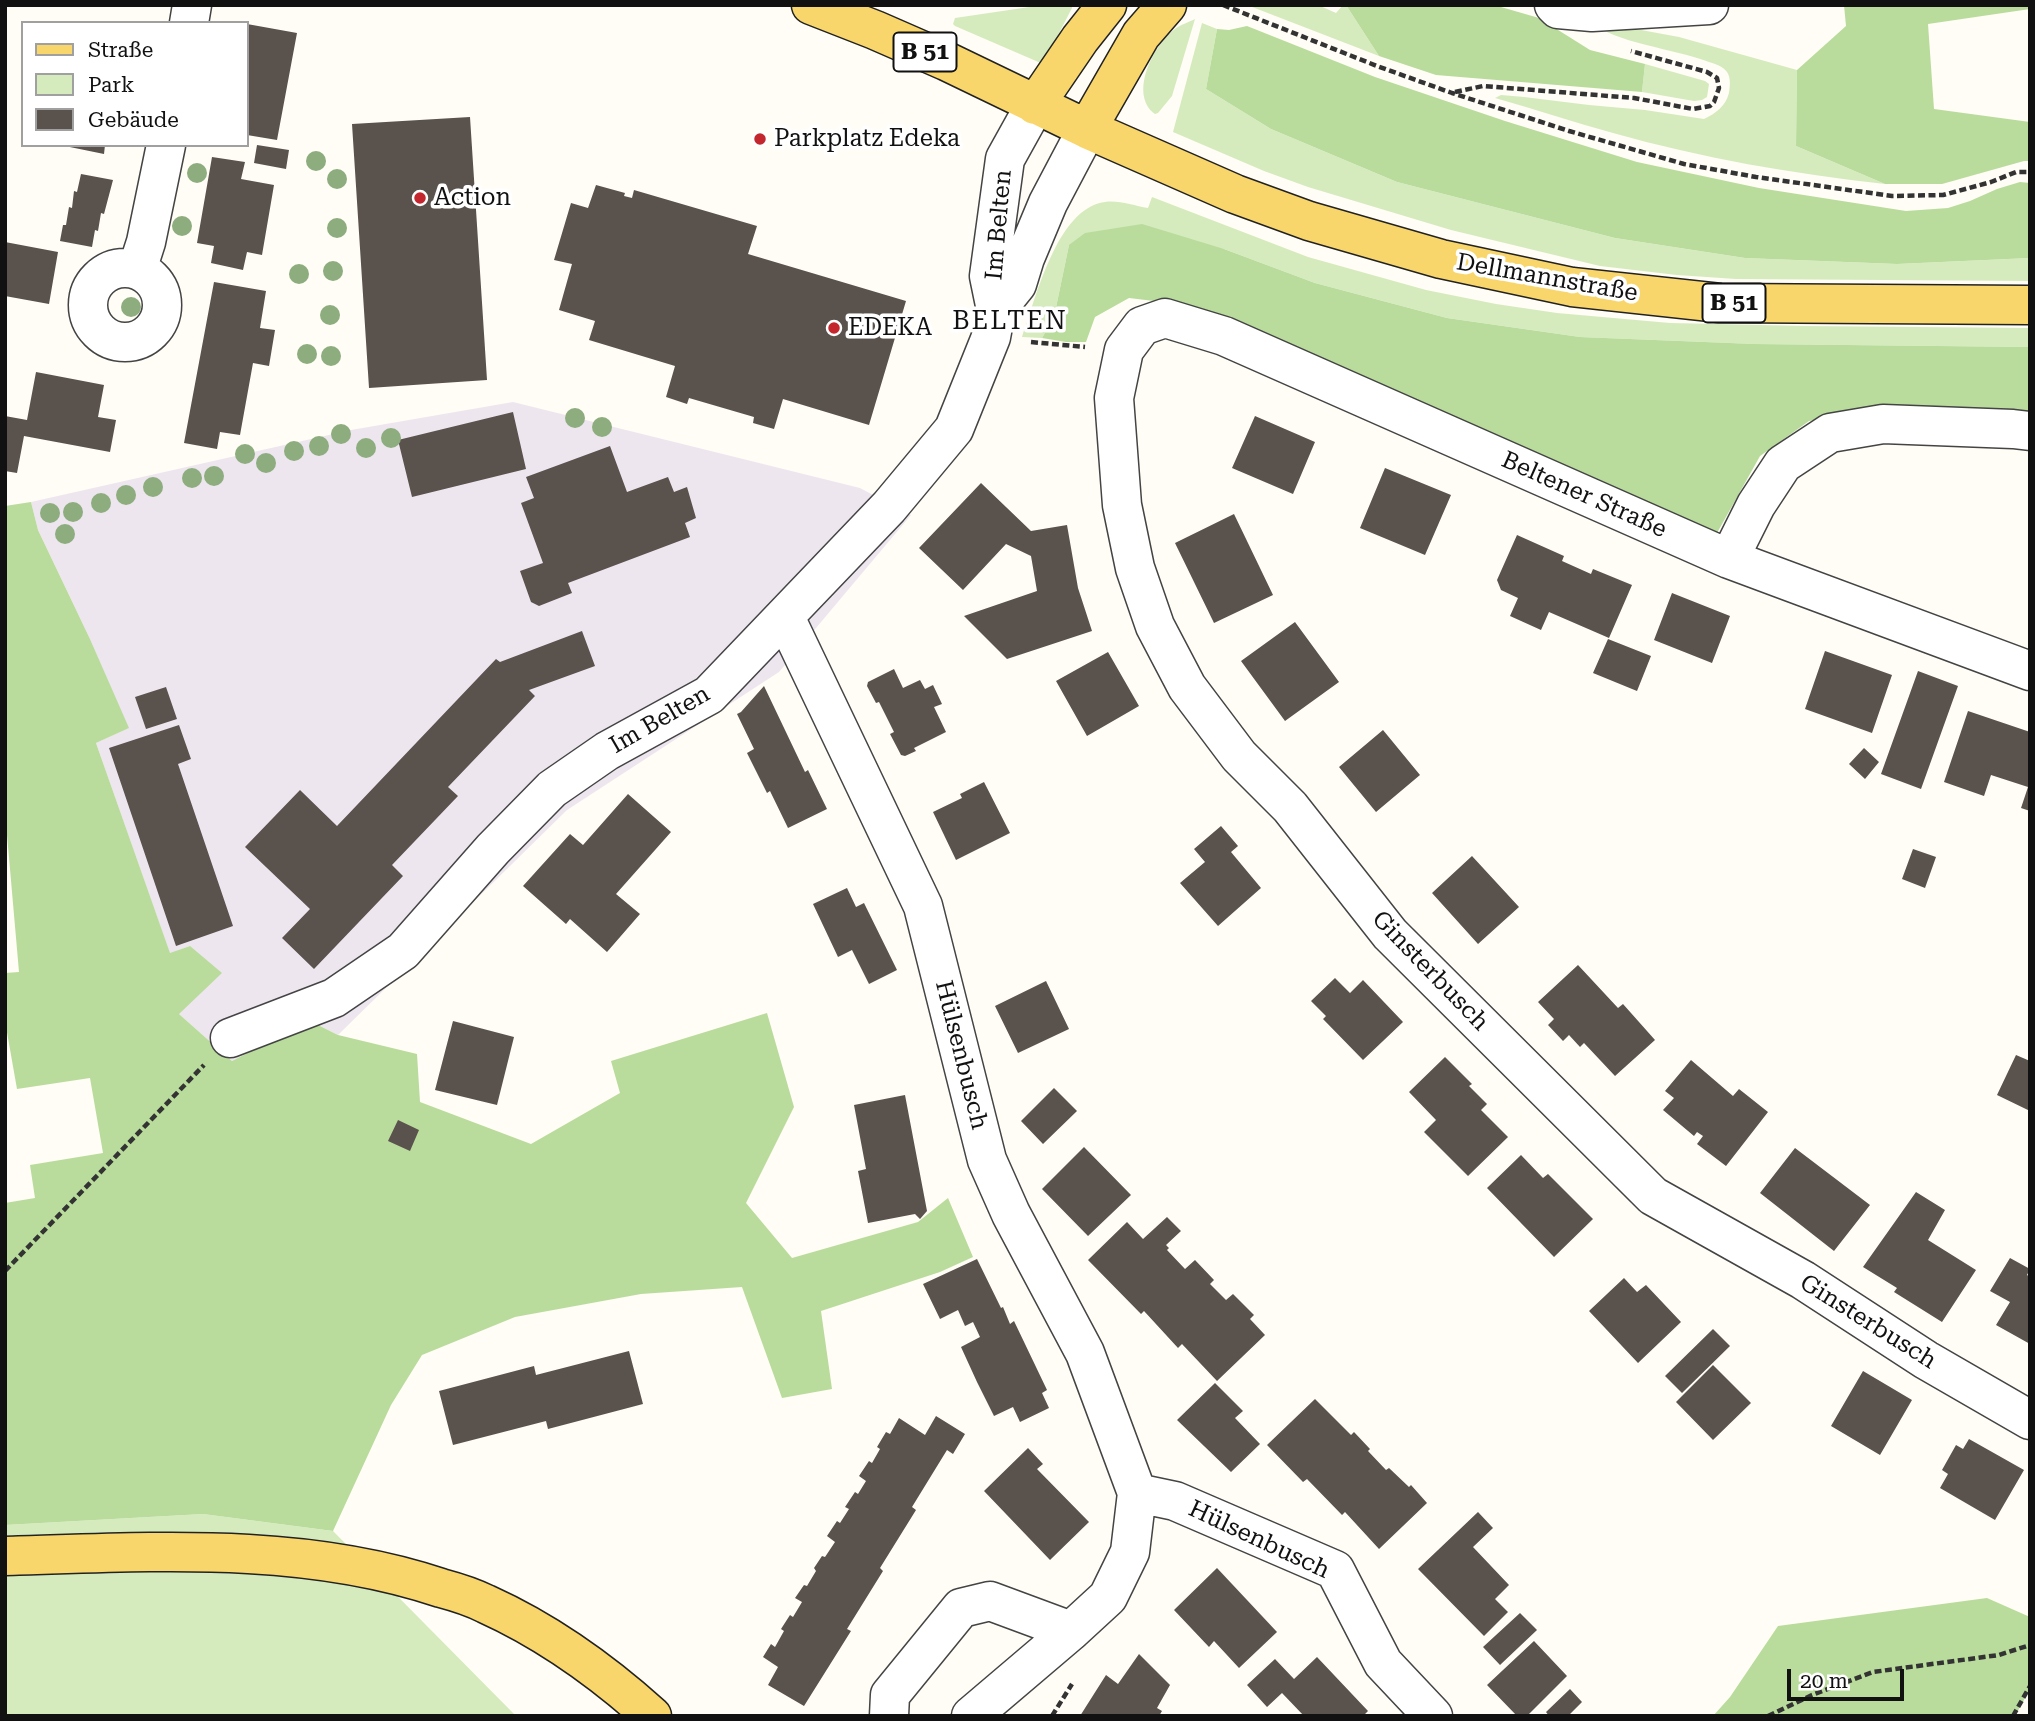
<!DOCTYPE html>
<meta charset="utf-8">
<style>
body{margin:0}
#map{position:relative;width:2035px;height:1721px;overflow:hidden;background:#fffdf5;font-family:"Roboto Serif",serif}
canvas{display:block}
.frame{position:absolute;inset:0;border:7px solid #111;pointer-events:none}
.legend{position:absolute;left:21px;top:21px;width:228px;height:126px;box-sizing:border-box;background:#fff;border:2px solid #a0a0a0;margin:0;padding:9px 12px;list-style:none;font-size:21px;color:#111}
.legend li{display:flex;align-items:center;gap:14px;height:35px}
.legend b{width:35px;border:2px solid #a0a0a0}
.scale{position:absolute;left:1787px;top:1669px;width:117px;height:32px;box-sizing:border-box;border:4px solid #111;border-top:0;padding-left:9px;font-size:21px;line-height:24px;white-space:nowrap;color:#111;-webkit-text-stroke:5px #fff;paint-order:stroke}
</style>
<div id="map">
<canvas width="2035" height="1721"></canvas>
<div class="frame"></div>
<ul class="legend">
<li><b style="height:9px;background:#f9d66b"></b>Straße</li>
<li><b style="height:19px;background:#d5ebbd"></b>Park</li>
<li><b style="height:19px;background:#5a524d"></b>Gebäude</li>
</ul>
<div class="scale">20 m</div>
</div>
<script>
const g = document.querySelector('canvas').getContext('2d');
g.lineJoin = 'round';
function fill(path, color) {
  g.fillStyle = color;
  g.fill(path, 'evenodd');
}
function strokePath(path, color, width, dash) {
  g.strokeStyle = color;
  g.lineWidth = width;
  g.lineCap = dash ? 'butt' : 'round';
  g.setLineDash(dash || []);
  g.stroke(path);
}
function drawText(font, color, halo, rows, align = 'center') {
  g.font = font + ' "Roboto Serif",serif';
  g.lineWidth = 7;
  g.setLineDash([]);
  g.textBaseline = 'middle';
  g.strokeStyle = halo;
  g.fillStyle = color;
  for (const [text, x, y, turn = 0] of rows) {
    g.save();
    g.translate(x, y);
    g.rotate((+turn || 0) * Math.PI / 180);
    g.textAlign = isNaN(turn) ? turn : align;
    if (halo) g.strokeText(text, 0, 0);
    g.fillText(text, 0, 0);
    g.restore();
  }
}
fill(new Path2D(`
 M 513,402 L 860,488 L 911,515 L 779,672 L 567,810 L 338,1035 L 310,1021 L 232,1061 L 179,1014 L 190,946 L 170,954 L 96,743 L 128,728 L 90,639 L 38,530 L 31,502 L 351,430 Z`), '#eee6ef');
fill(new Path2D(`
 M 1043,5 L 1072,5 L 1072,8 L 1043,64 L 955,26 L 953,24 L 955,18 Z
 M 1247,5 L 1318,5 L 1336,13 L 1343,5 L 1346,5 L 1379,56 Z
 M 1195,19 L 1172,96 L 1158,113 L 1155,114 C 1128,94 1154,44 1175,29 C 1180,25 1189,22 1195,19 Z
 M 1587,20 L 1679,37 L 1797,70 L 1796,146 L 1885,184 C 1794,174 1701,158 1613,133 C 1573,122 1534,109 1495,98 L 1501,95 L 1524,97 L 1589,105 L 1645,110 L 1704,119 C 1716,113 1725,107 1729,93 C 1730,86 1731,78 1727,72 C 1723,66 1715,64 1709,62 C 1673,48 1616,44 1587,20 Z
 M 1202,23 L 1217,29 L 1206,89 L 1271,129 L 1397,182 L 1615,238 L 1745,258 L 1897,264 L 2030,258 L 2030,281 L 1736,279 L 1677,275 L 1600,266 L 1451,230 L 1308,187 L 1264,171 L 1173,132 Z
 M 1645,64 L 1705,81 L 1709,84 L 1707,97 L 1702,100 L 1694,101 L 1642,92 Z
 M 1152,197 L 1308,257 L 1426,290 L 1496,304 L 1557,313 L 1670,323 L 1805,326 L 2030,328 L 2030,347 L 1755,344 L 1580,337 L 1447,318 L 1315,283 L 1224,249 L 1069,245 L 1054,317 L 1042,338 L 1022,337 C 1036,298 1057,208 1105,202 C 1119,200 1134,206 1148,208 Z
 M 203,1514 L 333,1531 L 516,1716 L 5,1716 L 5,1525 Z`), '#d5ebbd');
fill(new Path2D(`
 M 1346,5 L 1494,5 L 1539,18 L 1590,50 L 1645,64 L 1642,92 L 1436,75 L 1379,56 Z
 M 1844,5 L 2030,5 L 2030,9 L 1928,24 L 1934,109 L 2030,122 L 2030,161 L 2024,161 L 1942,184 L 1885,184 L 1796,146 L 1797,70 L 1846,26 Z
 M 1247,26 L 1375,77 L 1505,121 L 1637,162 L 1759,188 L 1906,211 L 1948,208 L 1970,201 L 1997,189 L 2020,182 L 2030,183 L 2030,258 L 1897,264 L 1745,258 L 1615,238 L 1397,182 L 1271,129 L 1206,89 L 1217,29 L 1229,30 Z
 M 1142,224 L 1224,249 L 1315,283 L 1447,318 L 1580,337 L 1755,344 L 2030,347 L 2030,417 L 1871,413 L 1809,421 L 1760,456 L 1717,533 L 1260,334 L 1205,316 L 1154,301 L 1129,298 L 1095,317 L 1086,342 L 1066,342 L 1042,338 L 1054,317 L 1069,245 L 1085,233 Z
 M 31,502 L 38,530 L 90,639 L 129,728 L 96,743 L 170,953 L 190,946 L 222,973 L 179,1014 L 232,1061 L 310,1021 L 338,1035 L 417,1054 L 420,1102 L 531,1144 L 620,1093 L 611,1061 L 767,1013 L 794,1107 L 746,1203 L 792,1258 L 918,1222 L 948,1198 L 973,1257 L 940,1272 L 821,1311 L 832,1389 L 782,1398 L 742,1287 L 641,1294 L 515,1317 L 422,1355 L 391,1405 L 333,1531 L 203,1514 L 5,1525 L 5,1203 L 35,1198 L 30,1165 L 103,1153 L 90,1078 L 17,1089 L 5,1021 L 5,973 L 19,972 L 5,812 L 5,506 Z
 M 1987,1598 L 2030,1617 L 2030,1689 L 2015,1716 L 1713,1716 L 1730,1697 L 1778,1626 Z`), '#b9dc9c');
fill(new Path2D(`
 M 247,24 L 297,33 L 277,140 L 247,135 Z
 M 470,117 L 487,380 L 369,388 L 352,124 Z
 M 60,145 L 105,145 L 104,154 Z
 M 257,145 L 289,150 L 286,169 L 254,163 Z
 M 212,157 L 245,162 L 241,179 L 274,185 L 262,255 L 247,252 L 243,270 L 211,263 L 214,246 L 197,243 Z
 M 81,174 L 113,180 L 104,214 L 101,213 L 98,231 L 95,230 L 92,247 L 60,241 L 63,225 L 66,225 L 69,207 L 72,208 L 74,191 L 77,192 Z
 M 596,185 L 625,193 L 624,196 L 632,198 L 634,190 L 757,226 L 748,254 L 906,301 L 869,425 L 783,399 L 774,429 L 753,423 L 754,417 L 689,398 L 687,404 L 666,397 L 675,366 L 589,340 L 595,321 L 559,310 L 572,264 L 554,260 L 571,203 L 588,208 Z
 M 5,242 L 58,252 L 49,304 L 5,296 Z
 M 214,282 L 266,291 L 260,328 L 275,330 L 269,366 L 253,363 L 240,435 L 220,432 L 217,449 L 184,443 Z
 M 36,372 L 104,385 L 98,417 L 116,420 L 110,452 L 24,436 L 17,473 L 5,471 L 5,416 L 27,420 Z
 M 513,412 L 526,469 L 412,497 L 398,440 Z
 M 1255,416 L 1315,442 L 1293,494 L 1232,468 Z
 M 610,446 L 627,492 L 668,477 L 674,492 L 687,487 L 696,518 L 685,523 L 690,537 L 568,583 L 572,593 L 539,606 L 531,602 L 520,571 L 543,563 L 521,503 L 534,498 L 526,477 Z
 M 1385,468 L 1451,495 L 1425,555 L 1360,528 Z
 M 981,483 L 1031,531 L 1067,525 L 1078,588 L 1092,631 L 1007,659 L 964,616 L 1037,591 L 1031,556 L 1006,544 L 963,590 L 919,548 Z
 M 1234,514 L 1273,595 L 1214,623 L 1175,543 Z
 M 1517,535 L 1564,556 L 1562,561 L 1591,574 L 1593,569 L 1632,585 L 1609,638 L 1549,612 L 1541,630 L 1510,616 L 1518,598 L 1501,590 L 1497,580 Z
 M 1672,593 L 1730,616 L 1712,663 L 1654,640 Z
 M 1295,622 L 1339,682 L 1285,721 L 1241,661 Z
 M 582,631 L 595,666 L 529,690 L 535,696 L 448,787 L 458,796 L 392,865 L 403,876 L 314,969 L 282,938 L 310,909 L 245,847 L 300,790 L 337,826 L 496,659 L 500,662 Z
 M 1608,639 L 1651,656 L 1637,691 L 1593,673 Z
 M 1825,651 L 1892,675 L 1872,733 L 1805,709 Z
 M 1108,652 L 1139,706 L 1087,736 L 1056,681 Z
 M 894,669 L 903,688 L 920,680 L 925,689 L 933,685 L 942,704 L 934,707 L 946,732 L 914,748 L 916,751 L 905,756 L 901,755 L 890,734 L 894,732 L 879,702 L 876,703 L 867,686 L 868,682 Z
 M 1918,671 L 1958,686 L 1921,789 L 1881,774 Z
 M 764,686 L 805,772 L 808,770 L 827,809 L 788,828 L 770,791 L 767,793 L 747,753 L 754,749 L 737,714 L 741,712 Z
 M 166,687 L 177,719 L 146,729 L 135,697 Z
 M 1968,711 L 2030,732 L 2030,811 L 2021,808 L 2028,787 L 1991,775 L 1984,796 L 1944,782 Z
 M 179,725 L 191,759 L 178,764 L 233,926 L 176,946 L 109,748 Z
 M 1383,730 L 1420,775 L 1376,812 L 1339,767 Z
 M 1864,748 L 1879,762 L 1865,779 L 1849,764 Z
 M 984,782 L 1010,833 L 956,860 L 933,812 L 962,798 L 960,794 Z
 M 628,794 L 671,832 L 616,894 L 640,914 L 607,952 L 570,919 L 566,924 L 523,886 L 570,834 L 583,845 Z
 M 1221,826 L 1238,846 L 1231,852 L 1261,888 L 1218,926 L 1180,883 L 1205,862 L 1194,849 Z
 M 1913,849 L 1936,857 L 1925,888 L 1902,879 Z
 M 1472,856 L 1519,907 L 1478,944 L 1432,893 Z
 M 847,888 L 856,907 L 864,903 L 897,970 L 869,984 L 852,950 L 838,957 L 813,904 Z
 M 1578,965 L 1618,1008 L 1623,1004 L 1655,1040 L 1615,1076 L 1584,1043 L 1580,1047 L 1569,1035 L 1563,1041 L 1548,1025 L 1554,1019 L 1538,1002 Z
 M 1335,978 L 1350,993 L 1363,980 L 1403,1022 L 1363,1060 L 1323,1019 L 1326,1016 L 1311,1001 Z
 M 1046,981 L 1069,1029 L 1018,1053 L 995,1006 Z
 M 453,1021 L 514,1037 L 497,1105 L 435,1090 Z
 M 2016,1055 L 2030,1061 L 2030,1111 L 1997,1095 Z
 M 1445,1057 L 1472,1084 L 1469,1086 L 1487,1104 L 1481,1110 L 1508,1137 L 1468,1176 L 1424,1132 L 1436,1120 L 1409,1092 Z
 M 1691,1060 L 1733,1096 L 1739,1089 L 1768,1112 L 1726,1166 L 1697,1144 L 1703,1136 L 1697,1132 L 1694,1136 L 1663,1110 L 1674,1098 L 1665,1091 Z
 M 1054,1088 L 1077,1111 L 1043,1144 L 1021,1121 Z
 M 905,1095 L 927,1211 L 920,1219 L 915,1214 L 868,1223 L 858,1171 L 866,1169 L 854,1105 Z
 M 398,1120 L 419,1130 L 410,1151 L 388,1141 Z
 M 1084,1147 L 1131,1195 L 1088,1236 L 1042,1189 Z
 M 1795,1148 L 1870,1205 L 1834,1251 L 1760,1193 Z
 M 1521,1155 L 1543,1178 L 1548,1174 L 1593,1219 L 1554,1257 L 1487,1188 Z
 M 1916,1192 L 1945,1210 L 1928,1240 L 1976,1270 L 1942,1322 L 1894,1292 L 1897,1288 L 1863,1267 Z
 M 1167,1217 L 1181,1231 L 1166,1245 L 1169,1248 L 1167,1250 L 1185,1269 L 1195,1260 L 1214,1280 L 1210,1284 L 1226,1300 L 1233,1294 L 1254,1315 L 1250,1319 L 1265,1335 L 1217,1381 L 1182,1344 L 1178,1348 L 1144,1311 L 1141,1314 L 1088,1260 L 1127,1222 L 1143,1239 Z
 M 2010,1258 L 2030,1269 L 2027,1275 L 2030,1277 L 2030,1344 L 1996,1325 L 2010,1302 L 1990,1291 Z
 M 977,1259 L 1001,1308 L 1003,1307 L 1010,1324 L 1014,1321 L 1047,1390 L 1042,1393 L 1049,1408 L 1020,1422 L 1013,1407 L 994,1416 L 977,1382 L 961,1347 L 980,1337 L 973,1322 L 965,1326 L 958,1310 L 940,1319 L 923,1284 Z
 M 1624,1278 L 1637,1292 L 1646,1285 L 1681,1322 L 1638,1363 L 1589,1311 Z
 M 1713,1329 L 1730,1346 L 1682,1393 L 1665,1376 Z
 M 629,1351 L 643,1404 L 548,1429 L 546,1421 L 453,1445 L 439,1391 L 534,1366 L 536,1375 Z
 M 1713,1365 L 1751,1403 L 1713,1440 L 1676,1402 Z
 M 1863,1371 L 1912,1400 L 1880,1455 L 1831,1426 Z
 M 1215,1383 L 1243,1411 L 1235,1418 L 1260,1444 L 1231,1472 L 1177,1420 Z
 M 1315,1399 L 1351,1435 L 1354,1432 L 1370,1449 L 1368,1451 L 1386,1470 L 1389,1468 L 1409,1487 L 1411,1485 L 1427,1503 L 1379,1549 L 1345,1512 L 1342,1515 L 1307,1479 L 1303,1482 L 1267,1445 Z
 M 936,1416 L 965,1434 L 953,1454 L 947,1450 L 912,1507 L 916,1510 L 880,1568 L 883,1571 L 847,1629 L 851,1631 L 804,1706 L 768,1685 L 778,1667 L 763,1657 L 771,1644 L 775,1647 L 784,1631 L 781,1629 L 790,1615 L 793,1617 L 802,1602 L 795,1598 L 804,1585 L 807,1586 L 816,1571 L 814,1568 L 822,1556 L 825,1557 L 835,1542 L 827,1536 L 837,1521 L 840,1523 L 849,1509 L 845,1507 L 855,1492 L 858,1494 L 866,1481 L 859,1476 L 869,1461 L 872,1463 L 880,1449 L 877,1447 L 886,1432 L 890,1434 L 899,1418 L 925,1435 Z
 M 1969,1439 L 2024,1470 L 1995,1520 L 1940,1488 L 1948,1474 L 1942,1470 L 1956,1445 L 1963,1449 Z
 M 1028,1448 L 1043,1464 L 1037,1469 L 1089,1522 L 1050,1560 L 984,1491 Z
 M 1478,1512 L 1493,1528 L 1473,1547 L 1509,1585 L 1495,1599 L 1508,1612 L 1484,1636 L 1418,1569 Z
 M 1217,1568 L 1277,1632 L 1239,1668 L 1214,1641 L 1209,1647 L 1174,1610 Z
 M 1520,1613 L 1537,1630 L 1500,1665 L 1483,1647 Z
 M 1534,1641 L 1567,1676 L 1527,1716 L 1517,1716 L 1487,1685 Z
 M 1139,1654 L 1170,1685 L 1157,1708 L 1162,1711 L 1159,1716 L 1080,1716 L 1106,1675 L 1118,1684 Z
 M 1317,1657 L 1368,1711 L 1363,1716 L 1304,1716 L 1282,1693 L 1267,1707 L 1247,1685 L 1275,1659 L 1294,1679 Z
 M 1570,1689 L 1582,1702 L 1568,1716 L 1549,1716 L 1546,1712 Z`), '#5a524d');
const minor = new Path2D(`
 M 1554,5 L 1558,9 L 1592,12 L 1709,5
 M 189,23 L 192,5
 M88 305a37 37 0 1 1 74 0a37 37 0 1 1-74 0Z
 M 137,270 L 146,242 L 166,145
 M 996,310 L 1017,284 L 1025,258 L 1048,203 L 1087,129
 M 1729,559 L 1756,505 L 1783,464 L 1830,433 L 1883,424 L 2013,429 L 2030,431
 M 785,617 L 923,906 L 987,1160 L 1011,1214 L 1085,1353 L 1137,1493 L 1130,1552 L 1108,1597 L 1071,1631 L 971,1716
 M 2030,671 L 1729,559 L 1224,336 L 1165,318 L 1142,326 L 1124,350 L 1114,398 L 1122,505 L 1135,568 L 1155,626 L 1187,687 L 1239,756 L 1290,807 L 1390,934 L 1653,1196 L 1803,1280 L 1926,1360 L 2030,1420
 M 230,1038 L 334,998 L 403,951 L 493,849 L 552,789 L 607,751 L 709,695 L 889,507 L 954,429 L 991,337 L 996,310 L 989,276 L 1005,159 L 1035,105
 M 1137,1493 L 1175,1501 L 1335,1570 L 1383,1663 L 1433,1716
 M 889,1716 L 890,1695 L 961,1608 L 990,1601 L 1071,1631`);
const major = new Path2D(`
 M 811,5 L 875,30 L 946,61 L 1087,129 L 1235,194 L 1309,221 L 1441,259 L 1572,287 L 1720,303 L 2030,305
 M 1035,105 L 1080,39 L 1107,5
 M 1087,129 L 1141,35 L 1167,5
 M 5,1556 C 150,1552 302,1541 441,1588 C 456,1592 472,1597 486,1604 C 548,1632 602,1671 652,1716`);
strokePath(minor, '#444', 41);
strokePath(major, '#222', 41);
strokePath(new Path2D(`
 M 1223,5 L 1377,66 L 1452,93 L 1569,131 L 1684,164 L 1756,177 L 1892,196 L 1943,195 L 1991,182 L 2016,172 L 2030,172
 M 1455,92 L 1483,86 L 1634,98 L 1693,109 L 1710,106 L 1714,102 L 1719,88 L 1717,78 L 1707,72 L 1631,51
 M 1031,342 L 1085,347
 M 5,1271 L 204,1065
 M 1052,1716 L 1072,1684
 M 1768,1716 L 1812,1695 L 1873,1672 L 1999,1655 L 2030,1645
 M 2013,1716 L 2030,1686`), '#333', 4.5, [7, 3.5]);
strokePath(minor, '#fff', 38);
strokePath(major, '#f9d66b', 38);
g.fillStyle = '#8dad7f';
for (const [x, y] of [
 [316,161],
 [197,173],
 [337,179],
 [182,226],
 [337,228],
 [333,271],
 [299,274],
 [131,307],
 [330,315],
 [307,354],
 [331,356],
 [575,418],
 [602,427],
 [341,434],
 [391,438],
 [319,446],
 [366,448],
 [294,451],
 [245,454],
 [266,463],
 [214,476],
 [192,478],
 [153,487],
 [126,495],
 [101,503],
 [73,512],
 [50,513],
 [65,534]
]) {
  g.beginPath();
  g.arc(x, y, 10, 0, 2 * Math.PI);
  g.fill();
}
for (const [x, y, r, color] of [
 [760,139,7,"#c4262e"],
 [420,198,7,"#c4262e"],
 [834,328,7,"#c4262e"]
]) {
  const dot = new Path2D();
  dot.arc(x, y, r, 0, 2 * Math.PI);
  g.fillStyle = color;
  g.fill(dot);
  strokePath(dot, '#fff', 2.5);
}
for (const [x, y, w] of [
 [925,52,63],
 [1734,303,63]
]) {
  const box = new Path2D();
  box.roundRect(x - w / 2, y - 19.5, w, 39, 5);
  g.fillStyle = '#fff';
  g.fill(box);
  strokePath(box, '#111', 2);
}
drawText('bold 23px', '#111', null, [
 ["B 51",925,52],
 ["B 51",1734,303]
]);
drawText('24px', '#111', '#fff', [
 ["Parkplatz Edeka",774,139],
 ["Action",434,198],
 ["EDEKA",848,328]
], 'left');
drawText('24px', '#111', '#fff', [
 ["Im Belten",999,225,-85],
 ["Dellmannstraße",1547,278,10],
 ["Beltener Straße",1584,495,24],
 ["Im Belten",660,720,-30],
 ["Ginsterbusch",1430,971,46],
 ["Hülsenbusch",961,1055,76],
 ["Ginsterbusch",1868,1322,32],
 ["Hülsenbusch",1259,1540,25]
]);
g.letterSpacing = '2px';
drawText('26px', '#111', '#fff', [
 ["BELTEN",1010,321]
]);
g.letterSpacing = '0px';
</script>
